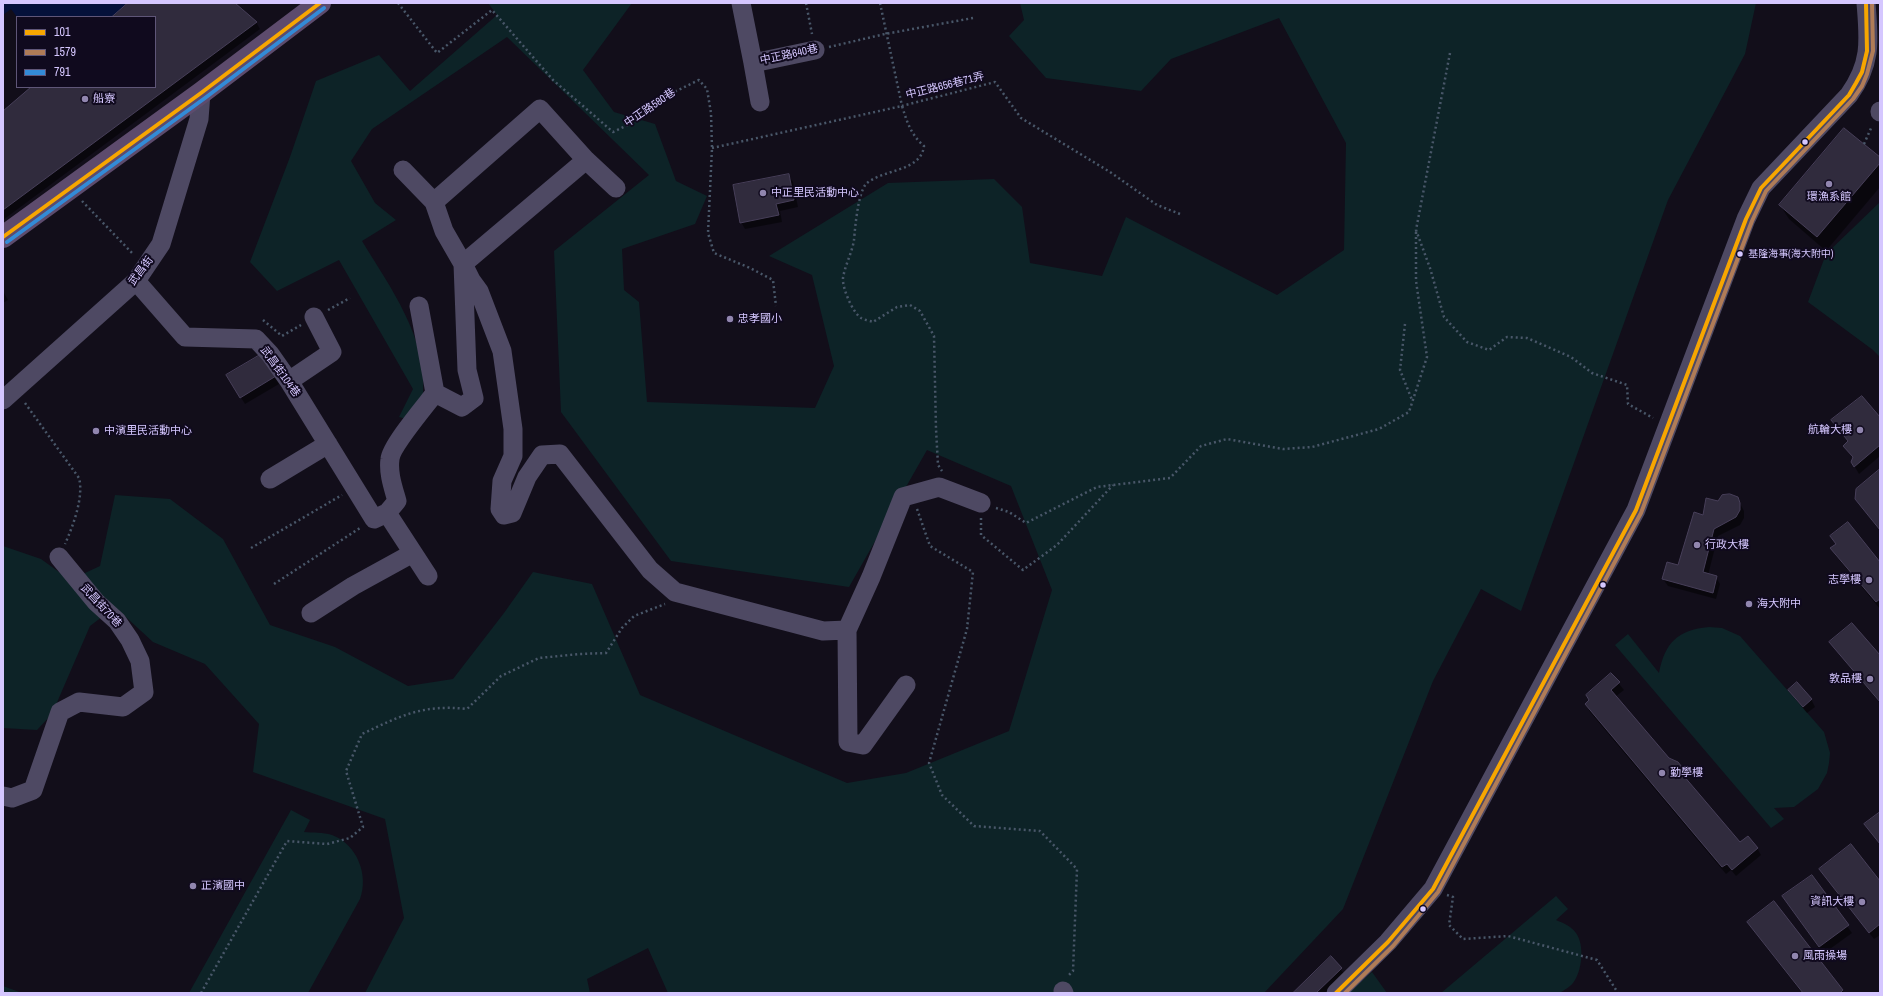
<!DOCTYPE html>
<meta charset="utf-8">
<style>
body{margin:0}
#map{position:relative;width:1883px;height:996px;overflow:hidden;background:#120e1a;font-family:"Archivo Narrow",sans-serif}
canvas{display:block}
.frame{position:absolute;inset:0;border:4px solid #d5c7ff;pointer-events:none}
.legend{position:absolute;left:16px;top:16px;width:140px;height:72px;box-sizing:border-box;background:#100a1e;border:1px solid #5f5678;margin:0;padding:5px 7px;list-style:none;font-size:12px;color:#d5c7ff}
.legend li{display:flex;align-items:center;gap:8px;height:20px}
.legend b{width:20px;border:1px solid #5f5678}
</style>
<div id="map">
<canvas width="1883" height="996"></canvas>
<div class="frame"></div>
<ul class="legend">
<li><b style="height:5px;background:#f7a600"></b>101</li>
<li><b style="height:5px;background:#b07c57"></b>1579</li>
<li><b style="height:5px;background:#338bd7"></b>791</li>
</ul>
</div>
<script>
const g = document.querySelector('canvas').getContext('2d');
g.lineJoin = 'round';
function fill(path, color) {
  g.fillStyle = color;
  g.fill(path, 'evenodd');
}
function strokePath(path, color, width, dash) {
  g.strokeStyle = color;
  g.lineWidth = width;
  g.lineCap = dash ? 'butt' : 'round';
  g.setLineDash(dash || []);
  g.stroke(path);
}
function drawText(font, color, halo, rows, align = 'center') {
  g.font = font + ' "Archivo Narrow","Noto Sans TC",sans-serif';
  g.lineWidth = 4;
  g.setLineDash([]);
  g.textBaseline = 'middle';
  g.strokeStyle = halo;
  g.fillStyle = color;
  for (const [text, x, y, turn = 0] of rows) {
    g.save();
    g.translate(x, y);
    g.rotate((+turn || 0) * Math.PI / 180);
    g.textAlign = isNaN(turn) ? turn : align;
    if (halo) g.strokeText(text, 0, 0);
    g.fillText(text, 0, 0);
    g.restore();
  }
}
fill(new Path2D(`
 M 488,3 L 632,3 L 583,70 L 614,112 L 655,124 L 676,181 L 707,196 L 695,224 L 622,249 L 624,290 L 639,302 L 647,402 L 815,408 L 834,366 L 812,275 L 769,256 L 888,183 L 994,179 L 1022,207 L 1030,263 L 1102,276 L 1126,217 L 1277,295 L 1344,250 L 1346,143 L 1279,18 L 1171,59 L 1141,91 L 1046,78 L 1009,36 L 1024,20 L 1020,3 L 1756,3 L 1745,54 L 1668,200 L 1521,611 L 1481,589 L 1433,681 L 1343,909 L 1264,993 L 668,993 L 648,948 L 587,979 L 590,993 L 365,993 L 404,918 L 385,819 L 253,772 L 259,724 L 205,664 L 153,642 L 115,607 L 90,626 L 52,714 L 37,730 L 3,728 L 3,546 L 41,559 L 70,580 L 100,566 L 115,495 L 170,499 L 223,539 L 270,625 L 335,647 L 408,686 L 453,679 L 504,613 L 533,572 L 592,584 L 640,695 L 847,783 L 906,773 L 1009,731 L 1052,590 L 1011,486 L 927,450 L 849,587 L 671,561 L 561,412 L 554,251 L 649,175 L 507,37 L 372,129 L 351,161 L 375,203 L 396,220 L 362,241 C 390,287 428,338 423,395 C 422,403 417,413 414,421 L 399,417 L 413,389 L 339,260 L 277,291 L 250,262 L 290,157 L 316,81 L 379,55 L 410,91 L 497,15 Z
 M 1880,202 L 1880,357 L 1873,350 L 1808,302 L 1826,254 Z
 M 1709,627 L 1722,628 L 1740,636 L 1824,732 L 1830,753 L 1829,763 L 1827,773 L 1818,789 L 1794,807 L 1774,808 L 1784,819 L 1771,828 L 1615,645 L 1628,634 L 1659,673 C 1665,643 1677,630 1709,627 Z
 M 291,810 L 310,820 L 304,832 C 313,833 323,832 332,835 C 357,844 369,875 360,899 L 308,993 L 189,993 Z
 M 1556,896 L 1568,909 L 1556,920 C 1563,923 1571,926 1576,933 C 1585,945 1582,972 1573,983 C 1570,987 1564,990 1560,993 L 1441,993 Z
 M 1372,972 L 1387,993 L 1348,993 Z
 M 3,986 L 22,993 L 3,993 Z`), '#0d2327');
fill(new Path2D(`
 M 3,3 L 126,3 L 116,17 L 17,17 L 11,9 L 3,15 Z`), '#05113a');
fill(new Path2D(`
 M 129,3 L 234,3 L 256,22 L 260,29 L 3,220 L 3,112 L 32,87 L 155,87 L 155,17 L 113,17 Z
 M 1880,159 L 1880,187 L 1826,251 L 1789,219 L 1780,205 Z
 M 788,175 L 793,182 L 798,207 L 780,211 L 782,222 L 745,229 L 741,222 Z
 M 3,291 L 8,300 L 3,303 Z
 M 275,376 L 279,384 L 245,404 L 231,382 Z
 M 1880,419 L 1880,456 L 1859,474 L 1852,462 L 1854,459 L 1844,446 L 1848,442 L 1833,421 Z
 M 1880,470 L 1880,531 L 1856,499 Z
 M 1737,498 L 1744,511 L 1744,518 L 1740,525 L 1718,536 L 1708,575 L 1716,577 L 1720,584 L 1716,599 L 1668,586 L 1663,579 L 1679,566 L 1703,516 L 1719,502 Z
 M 1837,545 L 1880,563 L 1880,609 L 1836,556 L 1832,549 Z
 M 1831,642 L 1880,657 L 1880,703 L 1835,649 Z
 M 1611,674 L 1624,690 L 1615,697 L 1668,758 L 1681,768 L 1685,775 L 1686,780 L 1740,844 L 1757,848 L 1761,855 L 1736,876 L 1731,870 L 1726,874 L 1590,712 L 1586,704 Z
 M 1789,690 L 1811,699 L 1815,707 L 1807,713 Z
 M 1820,870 L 1880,882 L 1880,935 L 1874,939 Z
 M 1812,876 L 1852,933 L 1823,954 L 1788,904 Z
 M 1774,902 L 1843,991 L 1844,993 L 1802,993 L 1752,929 L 1748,922 Z
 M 1331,958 L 1346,976 L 1328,993 L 1294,993 Z`), '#0007');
const building = new Path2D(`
 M 128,3 L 235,3 L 257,22 L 3,210 L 3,111 L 31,87 L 155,87 L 155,17 L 112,17 Z
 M 1844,128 L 1880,157 L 1880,163 L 1817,237 L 1779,205 Z
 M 789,174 L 794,200 L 776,204 L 779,215 L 740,223 L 733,185 Z
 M 260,355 L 276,376 L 240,398 L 226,375 Z
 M 1862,396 L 1880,417 L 1880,445 L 1854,467 L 1851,462 L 1853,457 L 1843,446 L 1848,441 L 1831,420 Z
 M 1880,469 L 1880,530 L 1855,499 L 1856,489 Z
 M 1730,494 L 1738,497 L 1740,503 L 1740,510 L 1736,517 L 1714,529 L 1703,572 L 1717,576 L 1713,593 L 1662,579 L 1667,562 L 1678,565 L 1694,512 L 1703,515 L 1706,498 L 1718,501 L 1722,495 Z
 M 1848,522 L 1880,562 L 1880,599 L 1876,602 L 1830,548 L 1836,544 L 1830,536 Z
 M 1852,623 L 1880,655 L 1880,702 L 1829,642 Z
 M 1611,673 L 1620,682 L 1611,690 L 1669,758 L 1678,762 L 1682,767 L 1683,775 L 1740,842 L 1748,836 L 1758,848 L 1732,870 L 1727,864 L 1722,867 L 1585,704 L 1589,700 L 1586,695 Z
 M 1797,682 L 1812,699 L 1803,707 L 1788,690 Z
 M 1880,812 L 1880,844 L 1864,824 Z
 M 1851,844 L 1880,881 L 1880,924 L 1869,933 L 1819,869 Z
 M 1812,875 L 1849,925 L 1819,947 L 1782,896 Z
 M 1774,901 L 1843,990 L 1840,993 L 1803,993 L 1747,922 Z
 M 1331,956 L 1342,968 L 1316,993 L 1293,993 Z`);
fill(building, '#302b3d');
strokePath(building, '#473f59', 1);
strokePath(new Path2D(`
 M 398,3 L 437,53 L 492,10 L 553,80 L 613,132 L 634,122 L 668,95 L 699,80 L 707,89 L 711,113 L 712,148 L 708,233 L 714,253 L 750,268 L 773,280 L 776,306
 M 806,3 L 812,34
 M 880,3 L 902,106 L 995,82 L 1021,118 L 1110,172 L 1157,205 L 1180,214
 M 829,47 L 885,34 L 973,18
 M 1450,53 L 1416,230 L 1430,268 L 1444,317 L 1467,342 L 1489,350 L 1507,337 L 1527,338 L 1571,357 L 1592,373 L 1627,385 L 1628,404 L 1653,418
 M 1864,144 L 1872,126
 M 712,148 L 902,106 C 907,122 911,135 924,146 C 921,172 882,169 866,184 C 858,193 855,228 854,240 C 852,253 845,265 843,278 C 842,288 853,313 861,318 C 865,320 870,321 873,322 L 897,307 L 910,305 L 920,311 L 934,336 L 936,429 L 938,465 L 942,471
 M 82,201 L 134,255
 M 328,310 L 350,298
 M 263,320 L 282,336 L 301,325
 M 1405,324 L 1400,370 L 1412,400
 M 25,403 L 79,478 C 84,497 73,526 65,544
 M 996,508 L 1009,512 L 1026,523 L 1097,487 L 1170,478 L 1201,446 L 1227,439 L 1283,449 L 1312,447 L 1379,429 L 1409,412 L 1427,357 L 1416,281 L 1416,230
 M 917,509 L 930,546 L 973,572 L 967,629 L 929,763 L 942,795 L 974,826 L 1040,831 L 1077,869 L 1073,971 L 1068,976
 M 981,518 L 981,535 L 1023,570 L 1057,545 L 1113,485
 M 251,548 L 342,495
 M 274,584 L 360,528
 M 1447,895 L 1453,897 L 1449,925 L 1463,939 L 1508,936 L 1597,960 L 1618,993
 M 201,993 L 287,841 L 327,844 L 350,838 L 363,827 L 346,771 L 362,734 C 400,716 423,704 467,709 L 501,676 L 539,658 L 579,654 L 606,653 L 622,628 L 634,616 L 665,604`), '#495769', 2.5, [2, 3]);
strokePath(new Path2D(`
 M 741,3 L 753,63 L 815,50
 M 753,63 L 760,102
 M 1880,111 L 1880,112
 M 586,160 L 463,264 L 471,280 L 479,291 L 502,351 L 513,429 L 513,456 L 502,481 L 500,509 L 504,515 L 512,513 L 527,477 L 542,455 L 560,454 L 650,570 L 675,592 L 823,631 L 847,630 L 848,742 L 863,745 L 906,685
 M 434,202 L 540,109 L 586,160 L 616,188
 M 136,281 L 185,337 L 256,339 L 270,354 L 289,381 L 374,519 L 387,513 L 397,501 C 393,487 388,473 390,459 C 391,446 426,405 435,393 L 462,407 L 474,398 L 467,370 L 463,264 L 444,231 L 434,202 L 403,170
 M 419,306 L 435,393
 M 289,381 L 332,352 L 314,317
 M 3,400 L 136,281 L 161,244 L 199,119 L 201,93
 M 270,479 L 328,444
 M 387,513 L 428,576
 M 311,613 L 353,586 L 413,553
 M 847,630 L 871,577 L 903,497 L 939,487 L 981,503
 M 3,796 L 12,798 L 33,790 L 60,712 L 79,702 L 123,707 L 144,692 L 140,661 L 130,640 L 117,621 L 96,602 L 59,557
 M 1063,991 L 1064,993
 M 1336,993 L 1388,942 L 1433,889 L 1636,510 L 1746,219 L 1761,188 L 1849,95 C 1872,63 1869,40 1866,3`), '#4e4963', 19);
strokePath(new Path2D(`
 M 3,237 L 201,93 L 320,3`), '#5d4b6d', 22);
strokePath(new Path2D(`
 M 3,237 L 201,93 L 320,3
 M 1336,993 L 1388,942 L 1433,889 L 1636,510 L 1746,219 L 1761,188 L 1849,95 L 1856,83 L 1862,72 L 1867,51 L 1866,3`), '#f7a600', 4);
strokePath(new Path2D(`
 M 1345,993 L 1393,946 L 1438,892 L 1641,513 L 1752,221 L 1766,191 L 1853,99 L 1862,86 L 1867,74 L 1873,51 L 1872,3`), '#b07c57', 4);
strokePath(new Path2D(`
 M 7,242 L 205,98 L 324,8`), '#338bd7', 4);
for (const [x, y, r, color] of [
 [85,99,4,"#9186af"],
 [1805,142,3.5,"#d5c7ff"],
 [1829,184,4,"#9186af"],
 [763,193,4,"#9186af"],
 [1740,254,3.5,"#d5c7ff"],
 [730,319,4,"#9186af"],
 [1860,430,4,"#9186af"],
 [96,431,4,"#9186af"],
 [1697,545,4,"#9186af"],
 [1869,580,4,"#9186af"],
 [1603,585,3.5,"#d5c7ff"],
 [1749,604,4,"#9186af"],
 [1870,679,4,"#9186af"],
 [1662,773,4,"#9186af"],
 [193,886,4,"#9186af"],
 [1862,902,4,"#9186af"],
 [1423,909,3.5,"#d5c7ff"],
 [1795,956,4,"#9186af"]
]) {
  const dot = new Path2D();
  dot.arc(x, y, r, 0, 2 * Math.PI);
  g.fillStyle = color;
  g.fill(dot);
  strokePath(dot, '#100a1e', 1.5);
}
drawText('10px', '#d5c7ff', '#100a1e', [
 ["基隆海事(海大附中)",1748,254]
], 'left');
drawText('11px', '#d5c7ff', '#100a1e', [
 ["中正路640巷",789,55,-12],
 ["中正路656巷71弄",945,86,-14],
 ["中正路580巷",650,108,-34],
 ["武昌街",141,271,-53],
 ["武昌街104巷",280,372,54],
 ["武昌街70巷",101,606,47]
]);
drawText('11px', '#d5c7ff', '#100a1e', [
 ["船寮",93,99],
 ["中正里民活動中心",771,193],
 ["環漁系館",1829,197,"center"],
 ["忠孝國小",738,319],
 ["航輪大樓",1852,430,"right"],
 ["中濱里民活動中心",104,431],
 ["行政大樓",1705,545],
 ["志學樓",1861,580,"right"],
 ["海大附中",1757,604],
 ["敦品樓",1862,679,"right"],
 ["勤學樓",1670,773],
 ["正濱國中",201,886],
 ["資訊大樓",1854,902,"right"],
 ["風雨操場",1803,956]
], 'left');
</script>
